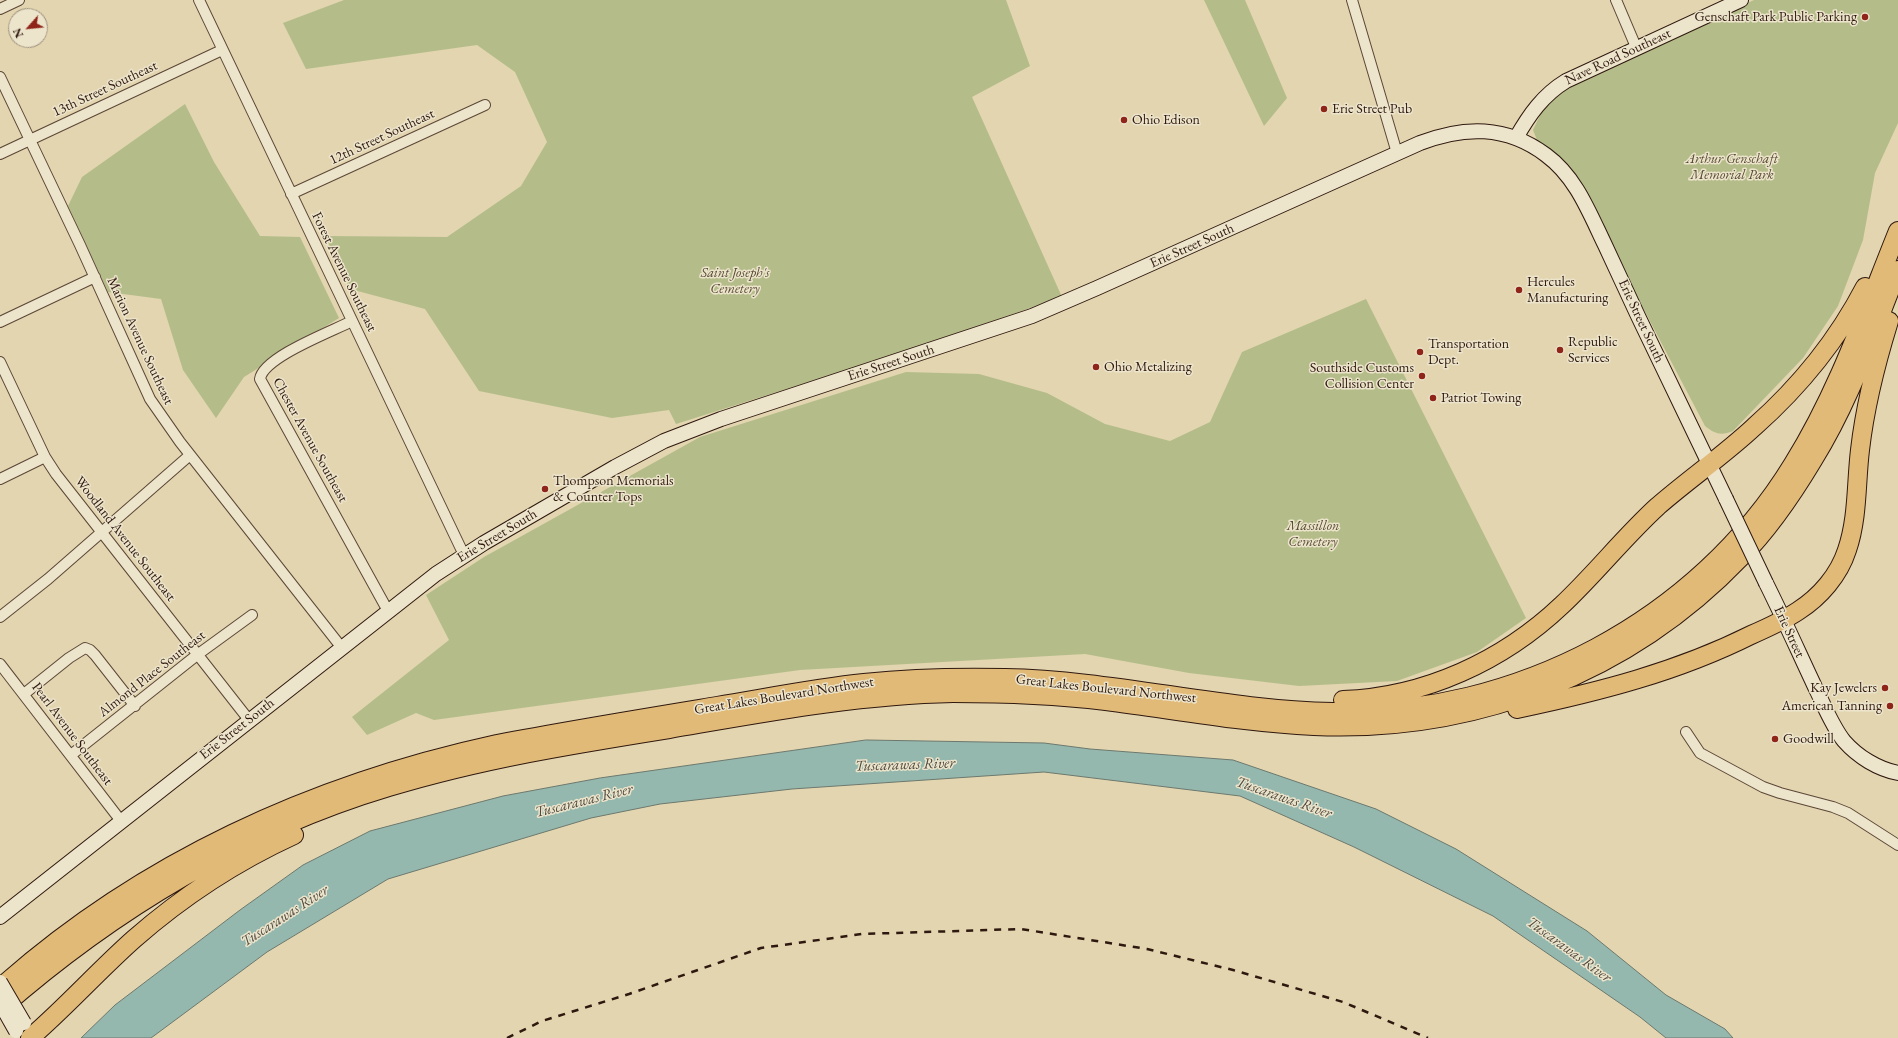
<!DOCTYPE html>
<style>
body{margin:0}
#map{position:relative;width:1898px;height:1038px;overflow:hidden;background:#e2d5af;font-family:"EB Garamond",serif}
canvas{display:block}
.north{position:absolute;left:8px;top:8px;width:40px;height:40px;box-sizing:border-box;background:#ece4cb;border:1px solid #a09280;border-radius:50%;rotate:243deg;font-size:11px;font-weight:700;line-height:16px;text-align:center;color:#2f180f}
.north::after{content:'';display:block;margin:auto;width:14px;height:18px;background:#8f2418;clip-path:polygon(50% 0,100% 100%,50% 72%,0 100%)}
</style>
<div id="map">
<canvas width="1898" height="1038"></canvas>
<div class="north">N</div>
</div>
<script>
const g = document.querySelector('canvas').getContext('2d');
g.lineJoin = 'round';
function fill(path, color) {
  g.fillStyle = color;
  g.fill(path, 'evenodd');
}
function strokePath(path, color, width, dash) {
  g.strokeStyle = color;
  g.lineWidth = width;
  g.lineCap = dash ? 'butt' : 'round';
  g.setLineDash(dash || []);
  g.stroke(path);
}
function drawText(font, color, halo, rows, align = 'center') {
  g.font = font + ' "EB Garamond",serif';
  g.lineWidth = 3;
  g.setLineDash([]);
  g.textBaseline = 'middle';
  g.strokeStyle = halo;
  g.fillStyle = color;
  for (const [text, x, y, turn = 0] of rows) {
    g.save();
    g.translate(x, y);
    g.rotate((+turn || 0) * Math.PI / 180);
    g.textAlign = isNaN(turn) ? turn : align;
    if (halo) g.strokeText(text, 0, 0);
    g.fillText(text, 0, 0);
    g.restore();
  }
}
fill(new Path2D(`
 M 344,0 L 1006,0 L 1030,66 L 972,97 L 1062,297 L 894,355 L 676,424 L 669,410 L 612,418 L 479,391 L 425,309 L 350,289 L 325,236 L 447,237 L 521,186 L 547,142 L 515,72 L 477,45 L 306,69 L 283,23 Z
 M 1204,0 L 1245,0 L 1287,98 L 1264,126 Z
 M 1754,0 L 1898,0 L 1898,123 L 1875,173 L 1863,240 L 1838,306 L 1803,358 L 1733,431 C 1721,436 1715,434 1705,426 L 1570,169 L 1556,153 L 1537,140 L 1533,130 L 1544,107 L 1568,86 Z
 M 185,104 L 214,162 L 260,236 L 300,237 L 339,318 L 244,377 L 216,418 L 183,370 L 161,299 L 108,292 L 68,206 L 82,177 Z
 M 1366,299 L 1526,618 L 1477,652 L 1397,681 L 1299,686 L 1189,673 L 1085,654 L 800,670 L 434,720 L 416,713 L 367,735 L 352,717 L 449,640 L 426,595 L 484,557 L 700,437 L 906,372 L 979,374 L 1047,393 L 1105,424 L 1170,441 L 1210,422 L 1242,352 Z`), '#b4bd8a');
const water = new Path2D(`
 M 866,740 L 1044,743 L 1090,749 L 1233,760 L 1376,809 L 1456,849 L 1587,931 L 1666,995 L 1725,1029 L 1733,1038 L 1666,1038 L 1640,1017 L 1493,916 L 1354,847 L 1240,796 L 1044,772 L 792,789 L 660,804 L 591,818 L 388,879 L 267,952 L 151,1038 L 81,1038 L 115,1005 L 240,910 L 303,865 L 370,831 L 503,796 L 600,778 Z`);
fill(water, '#95b8ae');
strokePath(water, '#6c786e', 1);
const street = new Path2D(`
 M 199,0 L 464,555
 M 1352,0 L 1397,153
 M 1616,0 L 1636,47
 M 0,9 L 19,0
 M 0,77 L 80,245 L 150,399 L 180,442 L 342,648
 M 0,154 L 222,50
 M 291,194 L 485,105
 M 352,321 C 333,331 263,357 260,379 L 388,611
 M 0,322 L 95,277
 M 0,362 L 45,457 L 56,474 L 249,720
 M 0,479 L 45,457
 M 0,617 L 48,579 L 190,455
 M 0,664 L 121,821
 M 24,694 L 69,658 L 85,648 L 90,650 L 95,655 L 135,706
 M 1686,732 L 1700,753 L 1763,787 L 1780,793 L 1833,807 L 1848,813 L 1898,845
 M 71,755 L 197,655 L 252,615`);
const secondary = new Path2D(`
 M 1516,138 C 1529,115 1543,95 1566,81 L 1741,0
 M 1766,583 C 1783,617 1799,653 1815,687 C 1824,705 1832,726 1844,741 C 1858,757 1878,769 1898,773
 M 0,917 L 436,574 L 484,543 L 615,467 L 664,441 L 721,419 L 1032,316 L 1097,288 L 1420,143 C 1464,126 1506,125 1546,155 C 1576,177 1589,212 1605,245 C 1616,269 1627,292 1638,316 C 1667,377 1697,438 1726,499`);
const highway = new Path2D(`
 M 1343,700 C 1425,697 1503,661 1562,605 C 1596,573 1624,537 1658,506 C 1689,479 1724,455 1754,427 C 1798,388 1838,339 1865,287
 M 1517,709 C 1598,692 1677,672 1751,635 C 1767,628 1783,621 1798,611 C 1820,597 1839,575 1847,550 C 1858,518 1856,483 1860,450 C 1865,406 1876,363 1889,321
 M 0,988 C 141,862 313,784 497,744 C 570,730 644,718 717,706 C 766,698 815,688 864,683 C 911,678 958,677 1005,678 C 1115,680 1223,710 1333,712 C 1516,715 1697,621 1793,464 C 1838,392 1866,310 1898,231
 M 0,1009 C 113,910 245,830 389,787 C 481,759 575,744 669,729 C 763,713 857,695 953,693 C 1004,693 1055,695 1106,701 C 1176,710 1245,723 1314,726 C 1475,733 1629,674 1741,557 C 1769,529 1792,495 1813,460 C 1850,401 1872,334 1898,270
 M 30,1038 C 66,1007 98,971 134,939 C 182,897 235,862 294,835`);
strokePath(street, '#5c4737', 12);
strokePath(secondary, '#2f180f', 16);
strokePath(highway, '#2f180f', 20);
strokePath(street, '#ece4cb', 10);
strokePath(secondary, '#ece4cb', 14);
strokePath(highway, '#e1ba78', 18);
strokePath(new Path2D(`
 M 507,1038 L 542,1021 L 629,994 L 761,948 L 862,934 L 1021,929 L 1147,949 L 1233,970 L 1343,1002 L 1428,1038`), '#2f180f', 2.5, [7, 7]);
const secondaryBridge = new Path2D(`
 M 1726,499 L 1766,583
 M 0,982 L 24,1023
 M 0,1003 L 16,1031`);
strokePath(secondaryBridge, '#2f180f', 16, []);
strokePath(secondaryBridge, '#ece4cb', 14);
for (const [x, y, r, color] of [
 [1865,17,4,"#8f2418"],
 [1324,109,4,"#8f2418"],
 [1124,120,4,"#8f2418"],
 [1519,290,4,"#8f2418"],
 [1560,350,4,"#8f2418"],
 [1420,352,4,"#8f2418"],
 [1096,367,4,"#8f2418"],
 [1422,376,4,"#8f2418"],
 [1433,398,4,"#8f2418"],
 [545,489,4,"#8f2418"],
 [1885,688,4,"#8f2418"],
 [1890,706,4,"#8f2418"],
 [1775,739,4,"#8f2418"]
]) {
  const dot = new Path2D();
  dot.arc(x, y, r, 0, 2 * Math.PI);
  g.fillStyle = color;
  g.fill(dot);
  strokePath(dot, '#ece4cb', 1.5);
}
drawText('14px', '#2f180f', '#ece4cb', [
 ["Genschaft Park Public Parking",1857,17,"right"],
 ["Erie Street Pub",1332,109],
 ["Ohio Edison",1132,120],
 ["Hercules",1527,282],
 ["Manufacturing",1527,298],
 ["Republic",1568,342],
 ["Services",1568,358],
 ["Transportation",1428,344],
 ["Dept.",1428,360],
 ["Ohio Metalizing",1104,367],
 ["Southside Customs",1414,368,"right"],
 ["Collision Center",1414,384,"right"],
 ["Patriot Towing",1441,398],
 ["Thompson Memorials",553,481],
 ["& Counter Tops",553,497],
 ["Kay Jewelers",1877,688,"right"],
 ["American Tanning",1882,706,"right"],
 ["Goodwill",1783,739]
], 'left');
drawText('14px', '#2f180f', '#ece4cb', [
 ["Nave Road Southeast",1618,57,-25],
 ["13th Street Southeast",105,89,-25],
 ["12th Street Southeast",382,137,-25],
 ["Erie Street South",1192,246,-24],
 ["Forest Avenue Southeast",344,272,64],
 ["Erie Street South",1641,321,65],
 ["Marion Avenue Southeast",140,341,65],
 ["Erie Street South",891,363,-18],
 ["Chester Avenue Southeast",310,440,61],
 ["Erie Street South",497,536,-31],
 ["Woodland Avenue Southeast",125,539,52],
 ["Erie Street",1789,632,65],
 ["Almond Place Southeast",152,674,-38],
 ["Great Lakes Boulevard Northwest",1106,689,6],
 ["Great Lakes Boulevard Northwest",784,696,-9],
 ["Erie Street South",237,729,-38],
 ["Pearl Avenue Southeast",72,734,53]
]);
drawText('italic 14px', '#574a34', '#ece4cb', [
 ["Arthur Genschaft",1732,159],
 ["Memorial Park",1732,175],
 ["Saint Joseph's",735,273],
 ["Cemetery",735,289],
 ["Massillon",1313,526],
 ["Cemetery",1313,542]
]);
drawText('italic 15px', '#4e483f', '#ece4cb', [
 ["Tuscarawas River",905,765,-2],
 ["Tuscarawas River",1284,798,19],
 ["Tuscarawas River",584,801,-14],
 ["Tuscarawas River",285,916,-33],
 ["Tuscarawas River",1569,950,36]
]);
</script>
